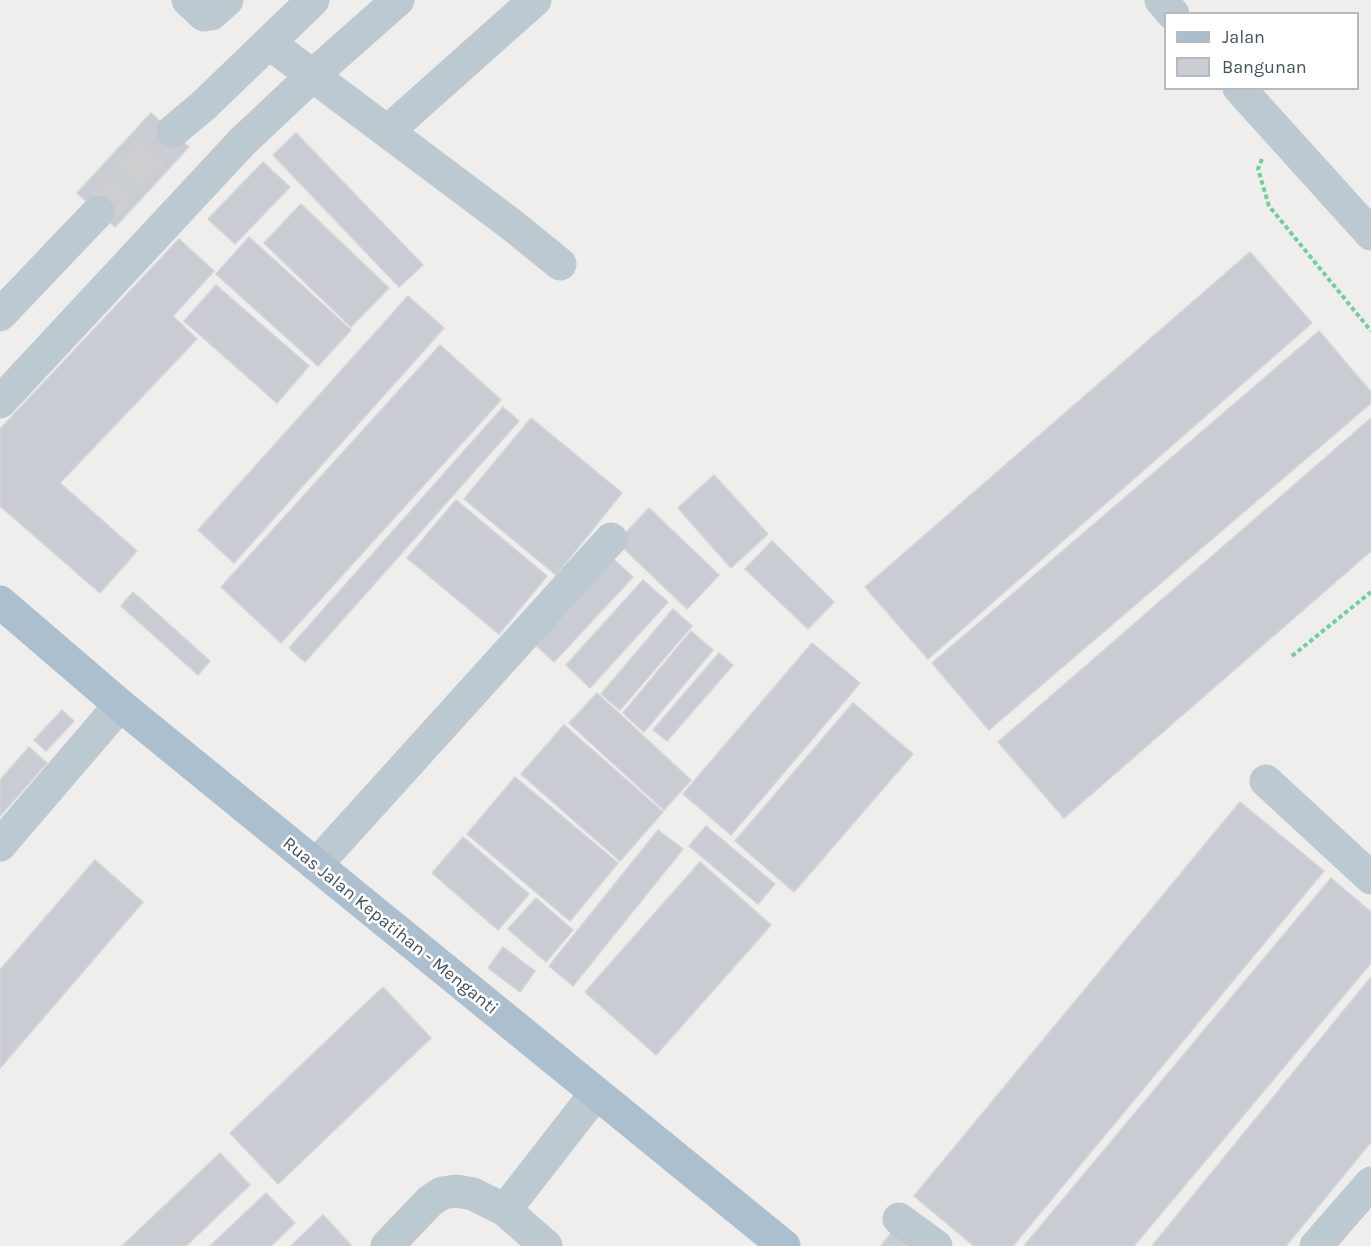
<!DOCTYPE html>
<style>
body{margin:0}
#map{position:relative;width:1371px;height:1246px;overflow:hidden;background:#f0eded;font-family:Karla,sans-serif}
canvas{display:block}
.legend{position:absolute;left:1164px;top:12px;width:195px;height:78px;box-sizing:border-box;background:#fff;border:2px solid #b4babe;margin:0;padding:8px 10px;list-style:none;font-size:18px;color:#44525c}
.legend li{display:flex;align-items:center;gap:12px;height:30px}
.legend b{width:30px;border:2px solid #b4babe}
</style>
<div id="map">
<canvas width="1371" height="1246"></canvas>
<ul class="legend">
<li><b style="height:8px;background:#abbfce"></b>Jalan</li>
<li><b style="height:16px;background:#c9cdd3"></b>Bangunan</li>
</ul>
</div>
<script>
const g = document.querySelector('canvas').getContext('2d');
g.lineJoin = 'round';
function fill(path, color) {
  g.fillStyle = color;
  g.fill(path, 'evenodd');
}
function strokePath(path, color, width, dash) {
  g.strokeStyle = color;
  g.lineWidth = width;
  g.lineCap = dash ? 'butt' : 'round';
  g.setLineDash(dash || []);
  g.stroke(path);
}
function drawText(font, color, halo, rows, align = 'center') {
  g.font = font + ' Karla,sans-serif';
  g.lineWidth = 5;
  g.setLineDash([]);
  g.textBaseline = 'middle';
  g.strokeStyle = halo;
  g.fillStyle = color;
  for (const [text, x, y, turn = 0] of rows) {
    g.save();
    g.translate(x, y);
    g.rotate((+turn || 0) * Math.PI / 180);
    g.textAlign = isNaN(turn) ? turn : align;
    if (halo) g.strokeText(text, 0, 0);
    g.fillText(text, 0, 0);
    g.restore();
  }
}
const building = new Path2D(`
 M 151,113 L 189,147 L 115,227 L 77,193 Z
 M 296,133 L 423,265 L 399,287 L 273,155 Z
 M 263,162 L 290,187 L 235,244 L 208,219 Z
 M 301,204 L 389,288 L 351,327 L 264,243 Z
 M 249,237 L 351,330 L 318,366 L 216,274 Z
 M 179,239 L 214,271 L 173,316 L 197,339 L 60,483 L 137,551 L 100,593 L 0,506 L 0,429 Z
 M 1250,252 L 1312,323 L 928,659 L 865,587 Z
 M 216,285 L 309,366 L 277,403 L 184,321 Z
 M 408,296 L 444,328 L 234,563 L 198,530 Z
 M 1319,331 L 1371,392 L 1371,403 L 989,730 L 932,663 Z
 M 440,345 L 501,400 L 281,643 L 221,587 Z
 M 503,407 L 519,421 L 305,662 L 289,648 Z
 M 531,418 L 622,493 L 556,575 L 464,499 Z
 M 1371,418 L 1371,551 L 1064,818 L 998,742 Z
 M 714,475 L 768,534 L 731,568 L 678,508 Z
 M 456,500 L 547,576 L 499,634 L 407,558 Z
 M 649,508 L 719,575 L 687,609 L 617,542 Z
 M 772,541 L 834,602 L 808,629 L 745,569 Z
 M 609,555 L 633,577 L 554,662 L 530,640 Z
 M 643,580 L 668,602 L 590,688 L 566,665 Z
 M 133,592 L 210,661 L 198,675 L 121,606 Z
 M 673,609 L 692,626 L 620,710 L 601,694 Z
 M 691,631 L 713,650 L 644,732 L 623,713 Z
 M 812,643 L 860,683 L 731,835 L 683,794 Z
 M 719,653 L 733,665 L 667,741 L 653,730 Z
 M 597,693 L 691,780 L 664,810 L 569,723 Z
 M 853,703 L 913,754 L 794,892 L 735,841 Z
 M 62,710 L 74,721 L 46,751 L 34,740 Z
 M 564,725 L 663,812 L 620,861 L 521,774 Z
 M 29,747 L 47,763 L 0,816 L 0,780 Z
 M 515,777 L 618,863 L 570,921 L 467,834 Z
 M 1240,802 L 1324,871 L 1013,1246 L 974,1246 L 914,1196 Z
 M 706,826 L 775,884 L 758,904 L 689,846 Z
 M 658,830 L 683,849 L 573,986 L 549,966 Z
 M 463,837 L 529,894 L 498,930 L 432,873 Z
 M 95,860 L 143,902 L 0,1068 L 0,970 Z
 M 700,862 L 771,925 L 656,1055 L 585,992 Z
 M 1331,878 L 1371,912 L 1371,963 L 1134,1246 L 1024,1246 Z
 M 536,898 L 573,930 L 546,962 L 508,929 Z
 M 503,947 L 535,971 L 520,992 L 488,968 Z
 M 1371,977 L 1371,1142 L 1286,1246 L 1152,1246 Z
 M 383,987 L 431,1038 L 278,1184 L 230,1133 Z
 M 220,1153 L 250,1185 L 186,1246 L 122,1246 Z
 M 266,1193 L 295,1223 L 271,1246 L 210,1246 Z
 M 323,1215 L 352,1246 L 291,1246 Z
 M 895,1228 L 917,1246 L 881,1246 Z`);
fill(building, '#c9cdd3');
strokePath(building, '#d1d4d9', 1.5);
strokePath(new Path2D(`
 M 98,212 L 173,131`), '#ceced0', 33, [33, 16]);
strokePath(new Path2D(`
 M 1262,159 L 1258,169 L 1269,206 L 1371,331
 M 1292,656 L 1371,592`), '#6ed19a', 4, [4.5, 3]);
strokePath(new Path2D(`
 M 188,0 L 204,15 L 211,14 L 227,0
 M 1161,0 L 1173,14
 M 269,43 L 512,225 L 560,264
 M 1239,88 L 1371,234
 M 173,131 L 203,106 L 313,0
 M 388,131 L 535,0
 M 0,315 L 98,212
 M 0,402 L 242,142 L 312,76 L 398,0
 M 1266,781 L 1371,878
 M 0,845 L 120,705
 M 316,865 L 611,539
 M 505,1210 L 546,1246
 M 899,1219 L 936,1246
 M 387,1246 L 430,1201 L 442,1193 L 456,1191 L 473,1194 L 505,1210 L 596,1093
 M 1316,1246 L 1371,1183`), '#bdc9d1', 33);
strokePath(new Path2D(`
 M 0,602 L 120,705 L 784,1246`), '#abbfce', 33);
drawText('18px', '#44525c', '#fff', [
 ["Ruas Jalan Kepatihan - Menganti",390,926,39]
]);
</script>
